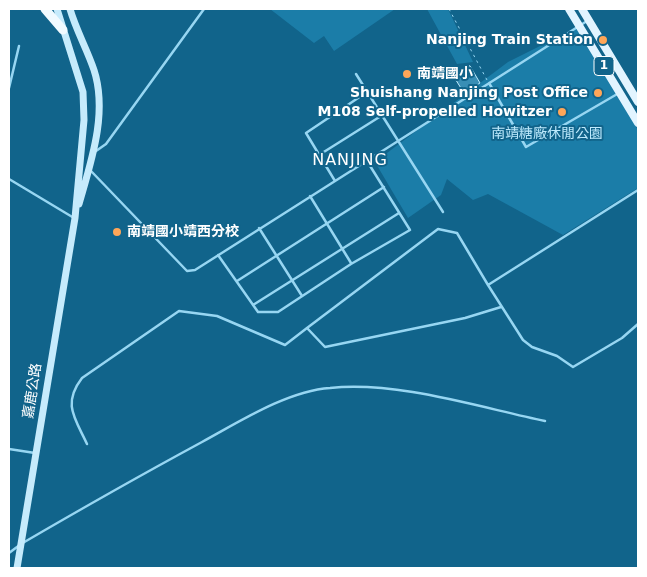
<!DOCTYPE html>
<meta charset="utf-8">
<style>
body{margin:0}
#map{position:relative;width:647px;height:577px;overflow:hidden;background:#11648b;font-family:"DejaVu Sans",sans-serif}
canvas{display:block}
.frame{position:absolute;inset:0;border:10px solid #fff;pointer-events:none}
</style>
<div id="map">
<canvas width="647" height="577"></canvas>
<div class="frame"></div>
</div>
<script>
const g = document.querySelector('canvas').getContext('2d');
g.lineJoin = 'round';
function fill(path, color) {
  g.fillStyle = color;
  g.fill(path, 'evenodd');
}
function strokePath(path, color, width, dash) {
  g.strokeStyle = color;
  g.lineWidth = width;
  g.lineCap = dash ? 'butt' : 'round';
  g.setLineDash(dash || []);
  g.stroke(path);
}
function drawText(font, color, halo, rows, align = 'center') {
  g.font = font + ' "DejaVu Sans","Noto Sans TC",sans-serif';
  g.lineWidth = 4;
  g.setLineDash([]);
  g.textBaseline = 'middle';
  g.strokeStyle = halo;
  g.fillStyle = color;
  for (const [text, x, y, turn = 0] of rows) {
    g.save();
    g.translate(x, y);
    g.rotate((+turn || 0) * Math.PI / 180);
    g.textAlign = isNaN(turn) ? turn : align;
    if (halo) g.strokeText(text, 0, 0);
    g.fillText(text, 0, 0);
    g.restore();
  }
}
fill(new Path2D(`
 M 270,9 L 395,9 L 334,51 L 324,36 L 314,43 Z
 M 427,9 L 448,9 L 473,62 L 457,64 Z
 M 580,26 L 638,130 L 638,188 L 563,235 L 488,194 L 473,200 L 447,179 L 441,195 L 408,218 L 375,162 L 508,62 Z`), '#1b7da8');
const building = new Path2D(`
 M 470,66 L 480,83 L 464,93 L 454,77 Z`);
fill(building, '#398eb5');
strokePath(building, '#beeafd', 1);
strokePath(new Path2D(`
 M 449,9 L 487,80`), '#97d6f2', 1, [2.5, 4]);
strokePath(new Path2D(`
 M 356,74 L 443,212
 M 489,83 L 526,147 L 619,93
 M 9,88 L 19,46
 M 96,151 L 106,144 L 204,9
 M 319,155 L 381,116
 M 91,171 L 187,271 L 195,270 L 587,21
 M 9,179 L 74,218
 M 335,181 L 306,133 L 367,92
 M 638,190 L 488,285 L 523,340 L 532,347 L 557,356 L 573,367 L 622,338 L 638,324
 M 310,196 L 351,263
 M 259,228 L 302,296
 M 218,255 L 258,312 L 278,312 L 351,264 L 410,230 L 367,161
 M 237,281 L 384,187
 M 488,285 L 457,233 L 438,229 L 307,328 L 325,347 L 465,318 L 501,307
 M 253,305 L 399,213
 M 87,444 C 75,418 62,404 82,378 L 179,311 L 217,316 L 285,345 L 307,328
 M 9,449 L 35,453
 M 9,553 L 21,544 C 81,509 141,475 202,442 C 239,422 287,391 330,388 C 398,381 478,407 545,421`), '#97d6f2', 2.5);
strokePath(new Path2D(`
 M 70,9 C 76,30 87,49 94,70 C 108,113 91,162 79,204
 M 17,568 L 75,218 L 84,120 L 83,92 L 57,9`), '#c6ebfc', 7);
strokePath(new Path2D(`
 M 569,9 L 638,123
 M 582,9 L 638,102`), '#e2f4ff', 8);
strokePath(new Path2D(`
 M 45,9 L 63,30`), '#f0faff', 9);
for (const [x, y, r, color] of [
 [603,40,5,"#ffa658"],
 [407,74,5,"#ffa658"],
 [598,93,5,"#ffa658"],
 [562,112,5,"#ffa658"],
 [117,232,5,"#ffa658"]
]) {
  const dot = new Path2D();
  dot.arc(x, y, r, 0, 2 * Math.PI);
  g.fillStyle = color;
  g.fill(dot);
  strokePath(dot, '#11648b', 2);
}
for (const [x, y, w] of [
 [604,66,20]
]) {
  const box = new Path2D();
  box.roundRect(x - w / 2, y - 9.5, w, 19, 4);
  g.fillStyle = '#11648b';
  g.fill(box);
  strokePath(box, '#fff', 1);
}
drawText('bold 12px', '#fff', null, [
 ["1",604,66]
]);
drawText('bold 14px', '#fff', '#11648b', [
 ["Nanjing Train Station",593,40],
 ["南靖國小",417,74,"left"],
 ["Shuishang Nanjing Post Office",588,93],
 ["M108 Self-propelled Howitzer",552,112],
 ["南靖國小靖西分校",127,232,"left"]
], 'right');
drawText('14px', '#beeafd', '#11648b', [
 ["南靖糖廠休閒公園",547,134]
]);
drawText('14px', '#fff', '#11648b', [
 ["嘉鹿公路",33,391,-81]
]);
g.letterSpacing = '1px';
drawText('16px', '#fff', '#11648b', [
 ["NANJING",350,161]
]);
g.letterSpacing = '0px';
</script>
